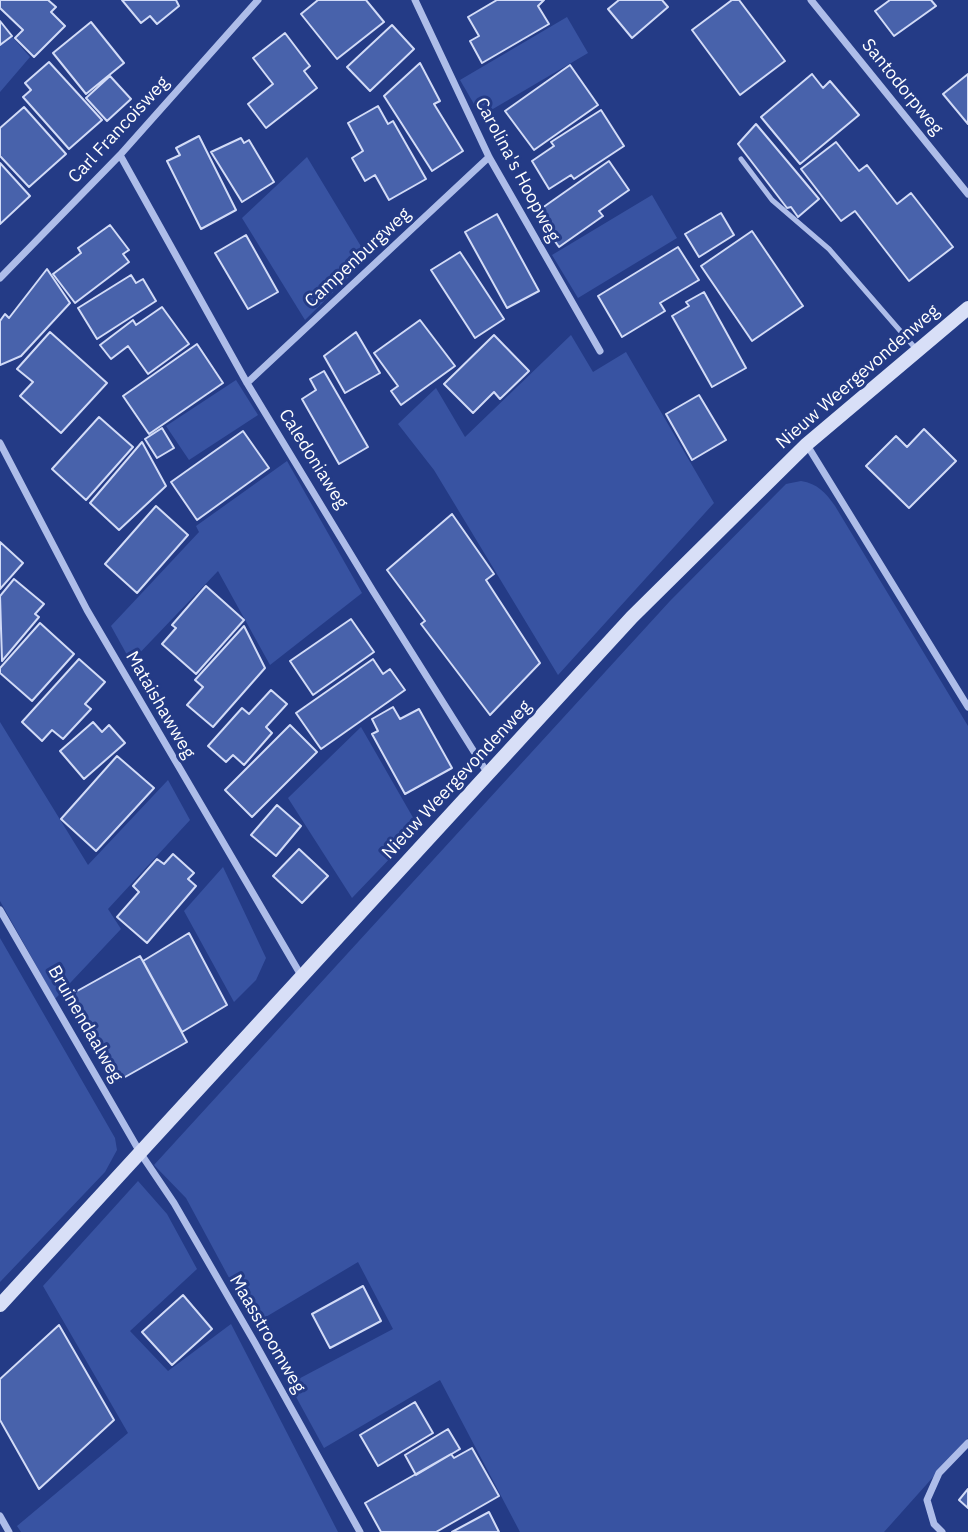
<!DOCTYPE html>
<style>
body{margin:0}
canvas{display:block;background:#243b86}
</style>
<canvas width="968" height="1532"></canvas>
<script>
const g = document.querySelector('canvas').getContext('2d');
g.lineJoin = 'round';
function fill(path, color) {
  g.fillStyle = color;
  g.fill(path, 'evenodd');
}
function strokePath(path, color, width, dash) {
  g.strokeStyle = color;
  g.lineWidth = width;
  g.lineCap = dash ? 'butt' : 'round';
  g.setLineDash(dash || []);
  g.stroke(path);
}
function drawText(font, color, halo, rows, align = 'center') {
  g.font = font + ' "IBM Plex Sans",sans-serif';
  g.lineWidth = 6;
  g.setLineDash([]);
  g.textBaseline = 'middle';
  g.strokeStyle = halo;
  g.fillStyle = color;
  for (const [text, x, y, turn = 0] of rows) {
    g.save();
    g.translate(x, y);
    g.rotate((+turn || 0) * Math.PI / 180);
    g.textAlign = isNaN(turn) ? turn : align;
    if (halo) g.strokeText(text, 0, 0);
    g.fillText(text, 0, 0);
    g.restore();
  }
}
fill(new Path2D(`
 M 567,17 L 588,53 L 481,116 L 460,80 Z
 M 0,23 L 30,57 L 0,92 Z
 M 307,157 L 368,258 L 305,320 L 242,218 Z
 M 652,195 L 677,238 L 578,298 L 552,255 Z
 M 571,335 L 593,372 L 626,352 L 714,503 L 558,675 L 434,470 L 398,424 L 436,388 L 465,437 Z
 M 236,380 L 258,415 L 189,460 L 166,426 Z
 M 287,461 L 362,593 L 270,665 L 218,571 L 131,662 L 111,626 L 199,532 L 196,526 Z
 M 801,481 C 818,484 825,492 835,506 L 968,726 L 968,1438 L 884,1532 L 520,1532 L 440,1380 L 324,1448 L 289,1384 L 393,1329 L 358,1262 L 254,1324 L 186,1198 L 154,1165 L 670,601 L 786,484 Z
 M 0,722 L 88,865 L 168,780 L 190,820 L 108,909 L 121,929 L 55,999 L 0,901 Z
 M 361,727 L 419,828 L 352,898 L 288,798 Z
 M 223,867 L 266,958 L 256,980 L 234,1002 L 184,911 Z
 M 0,938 L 115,1138 L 117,1150 L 105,1172 L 0,1282 Z
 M 138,1181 L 167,1214 L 197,1269 L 130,1331 L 168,1371 L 231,1324 L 338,1532 L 21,1532 L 17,1526 L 128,1433 L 43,1286 Z`), '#3853a2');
const building = new Path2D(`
 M 0,0 L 48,0 L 56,7 L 51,12 L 65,26 L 34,57 L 15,38 L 23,30 L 0,8 Z
 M 122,0 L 176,0 L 179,6 L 157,24 L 150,16 L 141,23 Z
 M 318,0 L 366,0 L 384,22 L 337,59 L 301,14 Z
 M 497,0 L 544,0 L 538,6 L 549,24 L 482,63 L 470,41 L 479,36 L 468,17 Z
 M 619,0 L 662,0 L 668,7 L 632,38 L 608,9 Z
 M 732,0 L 739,0 L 785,61 L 740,95 L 692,30 Z
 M 890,0 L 931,0 L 936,6 L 894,36 L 875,11 Z
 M 0,21 L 12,36 L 0,45 Z
 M 91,22 L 124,63 L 86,94 L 53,53 Z
 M 392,25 L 414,49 L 370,91 L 347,67 Z
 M 285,33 L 310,66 L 304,71 L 317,88 L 266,128 L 248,104 L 273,84 L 253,58 Z
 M 49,62 L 102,120 L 69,149 L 23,97 L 31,90 L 25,83 Z
 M 420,63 L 440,101 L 434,104 L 463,151 L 432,171 L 384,96 Z
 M 570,65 L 598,105 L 534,150 L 505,111 Z
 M 812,74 L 823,88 L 830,81 L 859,115 L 800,164 L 761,117 Z
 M 968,74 L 968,124 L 943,94 Z
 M 110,76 L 131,99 L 107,121 L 86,98 Z
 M 378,106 L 388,124 L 393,121 L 426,179 L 389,200 L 375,175 L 365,181 L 352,158 L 363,151 L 348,123 Z
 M 24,107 L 66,154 L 29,187 L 0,156 L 0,128 Z
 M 601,110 L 624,146 L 574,179 L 571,175 L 549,189 L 532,161 L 554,146 L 551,142 Z
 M 756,124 L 819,199 L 798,217 L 791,207 L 787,208 L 738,144 Z
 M 199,136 L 236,210 L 201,229 L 167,161 L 180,155 L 176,148 Z
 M 241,138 L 244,143 L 249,140 L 274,182 L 242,202 L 211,152 Z
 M 836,142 L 859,171 L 867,165 L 897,204 L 911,193 L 953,247 L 909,281 L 855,211 L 841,221 L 801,169 Z
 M 609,161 L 629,190 L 599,211 L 603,216 L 559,247 L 535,213 Z
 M 0,163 L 30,196 L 0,224 Z
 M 721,213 L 734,235 L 699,257 L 685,234 Z
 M 497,214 L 539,291 L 507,308 L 465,232 Z
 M 110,225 L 129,250 L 123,254 L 129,262 L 75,303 L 53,274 L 81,253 L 78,248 Z
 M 752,231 L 803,306 L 752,341 L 701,266 Z
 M 246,235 L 278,292 L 248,309 L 215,253 Z
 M 678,247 L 699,280 L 660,303 L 665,311 L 622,337 L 598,296 Z
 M 460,252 L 504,319 L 475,338 L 431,270 Z
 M 47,269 L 70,303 L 21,356 L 0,365 L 0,321 L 5,314 L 9,318 Z
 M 131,275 L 136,283 L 143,279 L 156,301 L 97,339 L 78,308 Z
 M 704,292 L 746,368 L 712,387 L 672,316 L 689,306 L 686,302 Z
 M 162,307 L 189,344 L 148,374 L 128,346 L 111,359 L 100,345 L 133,320 L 136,325 Z
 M 420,320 L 455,366 L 401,405 L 391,391 L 398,386 L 374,353 Z
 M 50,332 L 107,383 L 61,433 L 20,396 L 33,382 L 17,369 Z
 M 356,332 L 380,373 L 345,393 L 324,356 Z
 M 494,335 L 529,371 L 500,399 L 494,392 L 473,413 L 444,384 Z
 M 197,344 L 223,383 L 149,434 L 123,396 Z
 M 324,371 L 368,447 L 339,464 L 302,399 L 316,390 L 310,379 Z
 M 699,395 L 726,440 L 692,460 L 666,414 Z
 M 99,417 L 133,447 L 86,500 L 52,469 Z
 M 162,428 L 174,448 L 157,458 L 145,439 Z
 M 924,429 L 956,461 L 909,508 L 866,466 L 896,436 L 907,447 Z
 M 243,431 L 269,468 L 197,520 L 171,482 Z
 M 142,442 L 166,486 L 119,530 L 90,503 Z
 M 156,506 L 188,535 L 137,593 L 105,564 Z
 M 452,514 L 494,574 L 486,580 L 540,663 L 490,715 L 421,624 L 425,621 L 387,570 Z
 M 0,542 L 23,563 L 0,589 Z
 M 14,579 L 44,604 L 35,614 L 39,617 L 2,661 L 0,596 Z
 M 206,586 L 244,620 L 196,674 L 162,644 L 176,628 L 172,625 Z
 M 351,619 L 374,652 L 313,695 L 290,661 Z
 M 40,623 L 74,654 L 32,701 L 0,673 L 0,668 Z
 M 244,626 L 265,668 L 213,727 L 187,705 L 203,687 L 195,680 Z
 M 79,659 L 105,682 L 85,704 L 91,709 L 63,739 L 52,730 L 42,741 L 22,722 Z
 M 373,659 L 383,674 L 390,669 L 405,690 L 321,749 L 296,713 Z
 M 271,690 L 287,704 L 266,727 L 272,733 L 244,765 L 233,755 L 226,762 L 208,746 L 242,708 L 249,714 Z
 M 393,707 L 400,719 L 419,709 L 452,768 L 405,794 L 372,734 L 378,731 L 372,719 Z
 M 93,722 L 102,732 L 109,725 L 125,743 L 84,779 L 60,751 Z
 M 290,725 L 317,752 L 252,817 L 225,790 Z
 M 117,756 L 154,788 L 96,851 L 61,819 Z
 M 277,805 L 301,826 L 276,856 L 251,835 Z
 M 299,849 L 328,876 L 302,903 L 273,876 Z
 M 173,854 L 194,873 L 188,879 L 196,886 L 147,943 L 117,917 L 139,892 L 133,886 L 157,859 L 164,864 Z
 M 189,933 L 227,1005 L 182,1032 L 143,961 Z
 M 140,956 L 187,1042 L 118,1081 L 70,995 Z
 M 363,1286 L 381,1321 L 330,1348 L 312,1314 Z
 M 183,1295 L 212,1329 L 172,1365 L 142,1332 Z
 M 59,1325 L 114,1420 L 39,1489 L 0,1420 L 0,1379 Z
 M 415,1402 L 433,1433 L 378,1466 L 360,1435 Z
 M 448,1429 L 460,1449 L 416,1475 L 405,1455 Z
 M 472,1448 L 499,1496 L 436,1532 L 381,1532 L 365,1503 L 451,1454 L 454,1458 Z
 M 968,1489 L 968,1508 L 959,1500 Z
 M 489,1512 L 499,1532 L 452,1532 Z`);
fill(building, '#4862ab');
strokePath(building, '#d2dbf7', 2);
strokePath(new Path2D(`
 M 741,159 L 772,200 L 829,249 L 916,349`), '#aebde9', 5);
strokePath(new Path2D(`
 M 415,0 L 489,157 L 600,351
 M 811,0 L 968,194
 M 120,155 L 247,383 L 373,591 L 488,774
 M 0,278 L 120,155 L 258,0
 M 247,383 L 489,157
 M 0,443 L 87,610 L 302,977
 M 807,445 L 968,707
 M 0,910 L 141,1154 L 174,1203 L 255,1343 L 360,1532
 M 0,1516 L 9,1532
 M 942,1532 L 934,1524 L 927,1500 L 939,1473 L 968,1443`), '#aebde9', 7);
strokePath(new Path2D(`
 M 0,1305 L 632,617 L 807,444 L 968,308`), '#d8dff7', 14);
drawText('18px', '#fff', '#243b86', [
 ["Santodorpweg",902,87,51],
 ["Carl Francoisweg",119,130,-47],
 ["Carolina's Hoopweg",517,170,62],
 ["Campenburgweg",358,258,-43],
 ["Nieuw Weergevondenweg",858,377,-41],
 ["Caledoniaweg",313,459,58],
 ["Mataishawweg",160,705,60],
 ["Nieuw Weergevondenweg",457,780,-47],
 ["Bruinendaalweg",85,1024,60],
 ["Maasstroomweg",267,1334,60]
]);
</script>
